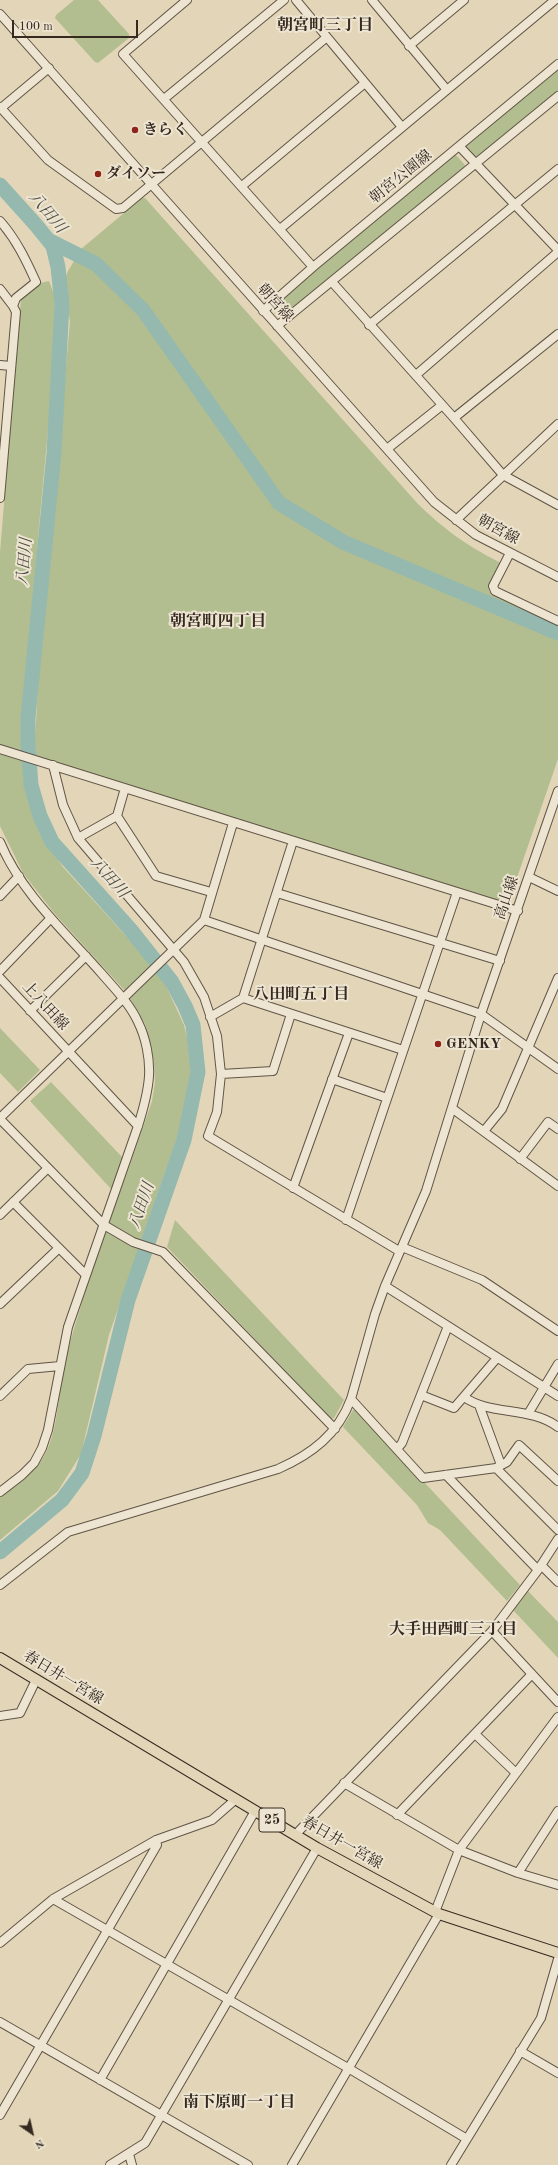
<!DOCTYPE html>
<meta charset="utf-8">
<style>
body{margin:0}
#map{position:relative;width:558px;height:2165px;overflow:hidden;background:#e3d6b8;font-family:"Old Standard TT",serif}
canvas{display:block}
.north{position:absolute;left:12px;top:2113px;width:40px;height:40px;-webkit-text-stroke:3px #ede4d1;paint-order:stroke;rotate:146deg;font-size:11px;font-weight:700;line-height:16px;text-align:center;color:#352920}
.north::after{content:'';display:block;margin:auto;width:14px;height:18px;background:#352920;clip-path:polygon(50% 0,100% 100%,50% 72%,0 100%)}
.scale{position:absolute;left:12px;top:20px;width:126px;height:18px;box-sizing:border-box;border:2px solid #352920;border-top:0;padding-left:5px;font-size:12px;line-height:14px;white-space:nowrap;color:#352920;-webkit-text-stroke:3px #ede4d1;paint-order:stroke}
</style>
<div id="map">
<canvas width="558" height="2165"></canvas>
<div class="north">N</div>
<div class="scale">100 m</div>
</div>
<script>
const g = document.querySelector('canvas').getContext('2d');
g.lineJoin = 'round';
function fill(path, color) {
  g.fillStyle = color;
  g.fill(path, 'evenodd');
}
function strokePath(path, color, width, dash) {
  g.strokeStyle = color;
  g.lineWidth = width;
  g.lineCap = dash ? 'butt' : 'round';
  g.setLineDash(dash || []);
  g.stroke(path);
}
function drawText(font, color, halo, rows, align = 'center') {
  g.font = font + ' "Old Standard TT","Noto Serif JP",serif';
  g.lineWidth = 4;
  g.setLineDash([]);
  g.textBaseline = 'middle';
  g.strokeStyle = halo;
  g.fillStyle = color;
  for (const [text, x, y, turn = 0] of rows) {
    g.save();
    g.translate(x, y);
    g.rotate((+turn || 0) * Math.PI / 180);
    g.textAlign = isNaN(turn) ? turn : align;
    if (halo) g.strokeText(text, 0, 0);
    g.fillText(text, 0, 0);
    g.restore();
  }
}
fill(new Path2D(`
 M 74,0 L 98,0 L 129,34 L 129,38 L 98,63 L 95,62 L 55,18 L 56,15 Z
 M 558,68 L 558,91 L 479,157 L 474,159 L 464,150 L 465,145 Z
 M 455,154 L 465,165 L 464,168 L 335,276 L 286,313 L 278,313 L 275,307 L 276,302 Z
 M 142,198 L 145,198 L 418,504 C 445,530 466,545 499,562 L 501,565 L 489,591 L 558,624 L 558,759 L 509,901 L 506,904 L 34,755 L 40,655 L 70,322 L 64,281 L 68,271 L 81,249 Z
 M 49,281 L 54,294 L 57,334 L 39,526 L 23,744 L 26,775 L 31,803 L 39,830 L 63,867 L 147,959 L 166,986 L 184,1025 L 190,1050 L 191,1080 L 186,1115 L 181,1132 L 167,1166 L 109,1335 L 81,1454 L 58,1491 L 0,1540 L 0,1497 C 16,1485 34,1473 44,1456 C 59,1430 58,1390 65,1361 C 88,1273 123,1188 152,1101 L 155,1082 L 154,1062 L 145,1024 L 126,992 L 54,913 L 23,873 L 0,826 L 0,552 L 21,299 L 40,283 Z
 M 0,1028 L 40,1070 L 18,1092 L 0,1073 Z
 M 51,1082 L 123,1158 L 112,1190 L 30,1101 Z
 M 175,1220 L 344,1400 L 334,1418 L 331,1419 L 167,1247 Z
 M 356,1409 L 520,1585 L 507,1601 L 440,1530 L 428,1523 L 417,1505 L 343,1427 L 353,1410 Z
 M 528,1591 L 558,1622 L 558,1658 L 513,1610 Z`), '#b2be90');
strokePath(new Path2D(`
 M 0,185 L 36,225 L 53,246 L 58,267 L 62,305 L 54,453 L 28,718 L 28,745 L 31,785 L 40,816 L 52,842 L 130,929 L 172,982 L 185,1006 L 193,1025 L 198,1072 L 184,1140 L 128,1300 L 94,1436 L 82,1473 L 62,1500 L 0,1552
 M 48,240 L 96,264 L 143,310 L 279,503 L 343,542 L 558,633`), '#95b9af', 15);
const minor = new Path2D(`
 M 187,0 L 123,54 L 313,267
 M 296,0 L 402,127
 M 372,0 L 447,90
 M 0,14 L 434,502 L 476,535 L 558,577
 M 409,46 L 464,0
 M 164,99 L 284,0
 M 0,107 L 48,160 L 116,209 L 123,208 L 327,37
 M 0,109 L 49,68
 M 460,147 L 558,250
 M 242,186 L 365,83
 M 0,221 C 16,239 26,260 36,282 L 16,298 L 13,306 L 16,312 L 0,498
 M 280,229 L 555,0
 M 332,282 L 454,418 L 503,475 L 558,505
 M 0,289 L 13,306
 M 263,311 L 313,267 L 558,64
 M 369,325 L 558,169
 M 277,326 L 558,96
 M 0,365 L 11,366
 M 416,375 L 558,252
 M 454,418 L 558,334
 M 387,449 L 441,406
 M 456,520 L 558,424
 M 510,553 L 493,586 L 495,591 L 558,621
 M 0,749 L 518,911
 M 53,765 L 63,805 L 78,838 L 184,962 L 204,997 L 217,1036 L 221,1074 L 217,1112 L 208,1136 L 399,1251
 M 117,816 L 156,876 L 211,892
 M 78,838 L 117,816 L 125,788
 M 0,842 C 21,893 66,933 102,974 C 115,989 130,1004 138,1022 C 146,1038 150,1059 149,1076 C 148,1093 143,1110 138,1126 L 68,1327 L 48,1430 L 42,1448 L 34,1463 L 22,1475 L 0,1492
 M 529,877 L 558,891
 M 277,893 L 500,961
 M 0,896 L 19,876
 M 204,920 L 481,1014 L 558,1069
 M 0,971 L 51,918
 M 0,978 L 138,1126
 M 243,998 L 403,1050
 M 30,1011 L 86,956
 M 210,1017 L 243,998 L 293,841
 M 221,1074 L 273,1071 L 291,1014
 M 332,1079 L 387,1098
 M 453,1109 L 558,1186
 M 0,1118 L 204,920 L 233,823
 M 0,1119 L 104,1225 L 133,1242 L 163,1252 L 335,1429
 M 484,1131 L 502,1109 L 558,978
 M 520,1159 L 548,1122 L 558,1129
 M 293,1188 L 349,1033
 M 13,1202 L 86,1275
 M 0,1215 L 48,1168
 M 346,1220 L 457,892
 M 402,1247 L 482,1280 L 558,1331
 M 385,1286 L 558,1396
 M 0,1304 L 59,1248
 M 421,1395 L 454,1408 L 497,1358
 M 0,1396 L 28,1369 L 60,1366
 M 464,1397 C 491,1416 530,1406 558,1427
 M 351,1399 L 423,1478 L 496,1468 L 507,1462 L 519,1445 L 558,1481
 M 479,1405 L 501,1465
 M 528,1414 L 558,1364
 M 397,1449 L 402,1443 L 448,1326
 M 496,1468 L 558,1530
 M 446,1475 L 538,1570
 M 541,1565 L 558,1582
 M 0,1585 L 68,1532 L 278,1469 C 312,1454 338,1434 351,1399 L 375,1314 L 385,1286 L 426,1191 L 481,1014 L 558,791
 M 492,1631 L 558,1702
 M 0,1716 L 20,1713 L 36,1680
 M 475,1734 L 516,1773
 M 344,1783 L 459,1850 L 518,1873 L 558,1885
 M 397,1815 L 532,1674
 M 296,1834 L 492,1631 L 538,1570 L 558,1539
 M 518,1873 L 558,1811
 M 53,1899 L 348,2068 L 467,2139
 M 435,1912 L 459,1850 L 558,1717
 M 0,1943 L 53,1899 L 156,1840 L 212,1820 L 236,1799
 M 0,2022 L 248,2165
 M 520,2051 L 558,2073
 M 100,2080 L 255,1811
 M 0,2115 L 157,1845 L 156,1840
 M 129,2154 L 132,2165
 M 110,2165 L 145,2143 L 317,1848
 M 292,2165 L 439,1914
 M 451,2165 L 541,2018 L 558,1959`);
const major = new Path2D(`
 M 0,1658 L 317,1848 L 439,1914 L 558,1953`);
strokePath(minor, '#605446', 10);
strokePath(major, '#352920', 12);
strokePath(minor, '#ede4d1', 8);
strokePath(major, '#e3d6b8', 10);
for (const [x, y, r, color] of [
 [135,130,4,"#8f2418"],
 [98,174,4,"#8f2418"],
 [438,1044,4,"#8f2418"]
]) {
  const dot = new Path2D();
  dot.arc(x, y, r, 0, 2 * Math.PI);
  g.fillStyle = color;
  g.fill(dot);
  strokePath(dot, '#ede4d1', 1.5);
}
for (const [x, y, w] of [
 [272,1820,26]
]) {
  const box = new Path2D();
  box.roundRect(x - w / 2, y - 12, w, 24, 3);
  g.fillStyle = '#ede4d1';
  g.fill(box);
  strokePath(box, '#352920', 1);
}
drawText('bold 14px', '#352920', null, [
 ["25",272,1820]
]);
drawText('bold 15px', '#352920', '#ede4d1', [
 ["きらく",143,130],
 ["ダイソー",106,174],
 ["GENKY",446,1044]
], 'left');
drawText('15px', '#352920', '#ede4d1', [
 ["朝宮公園線",401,177,-39],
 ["朝宮線",275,303,48],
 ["朝宮線",498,530,29],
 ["高山線",507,898,-71],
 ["上八田線",45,1006,47],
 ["春日井一宮線",63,1678,31],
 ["春日井一宮線",342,1843,30]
]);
drawText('bold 16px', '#352920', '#ede4d1', [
 ["朝宮町三丁目",325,26],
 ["朝宮町四丁目",218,622],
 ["八田町五丁目",301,995],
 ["大手田酉町三丁目",453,1630],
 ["南下原町一丁目",239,2103]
]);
drawText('italic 16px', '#4d4d44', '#ede4d1', [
 ["八田川",47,213,50],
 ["八田川",25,562,-85],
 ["八田川",109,878,48],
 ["八田川",142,1206,-71]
]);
</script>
